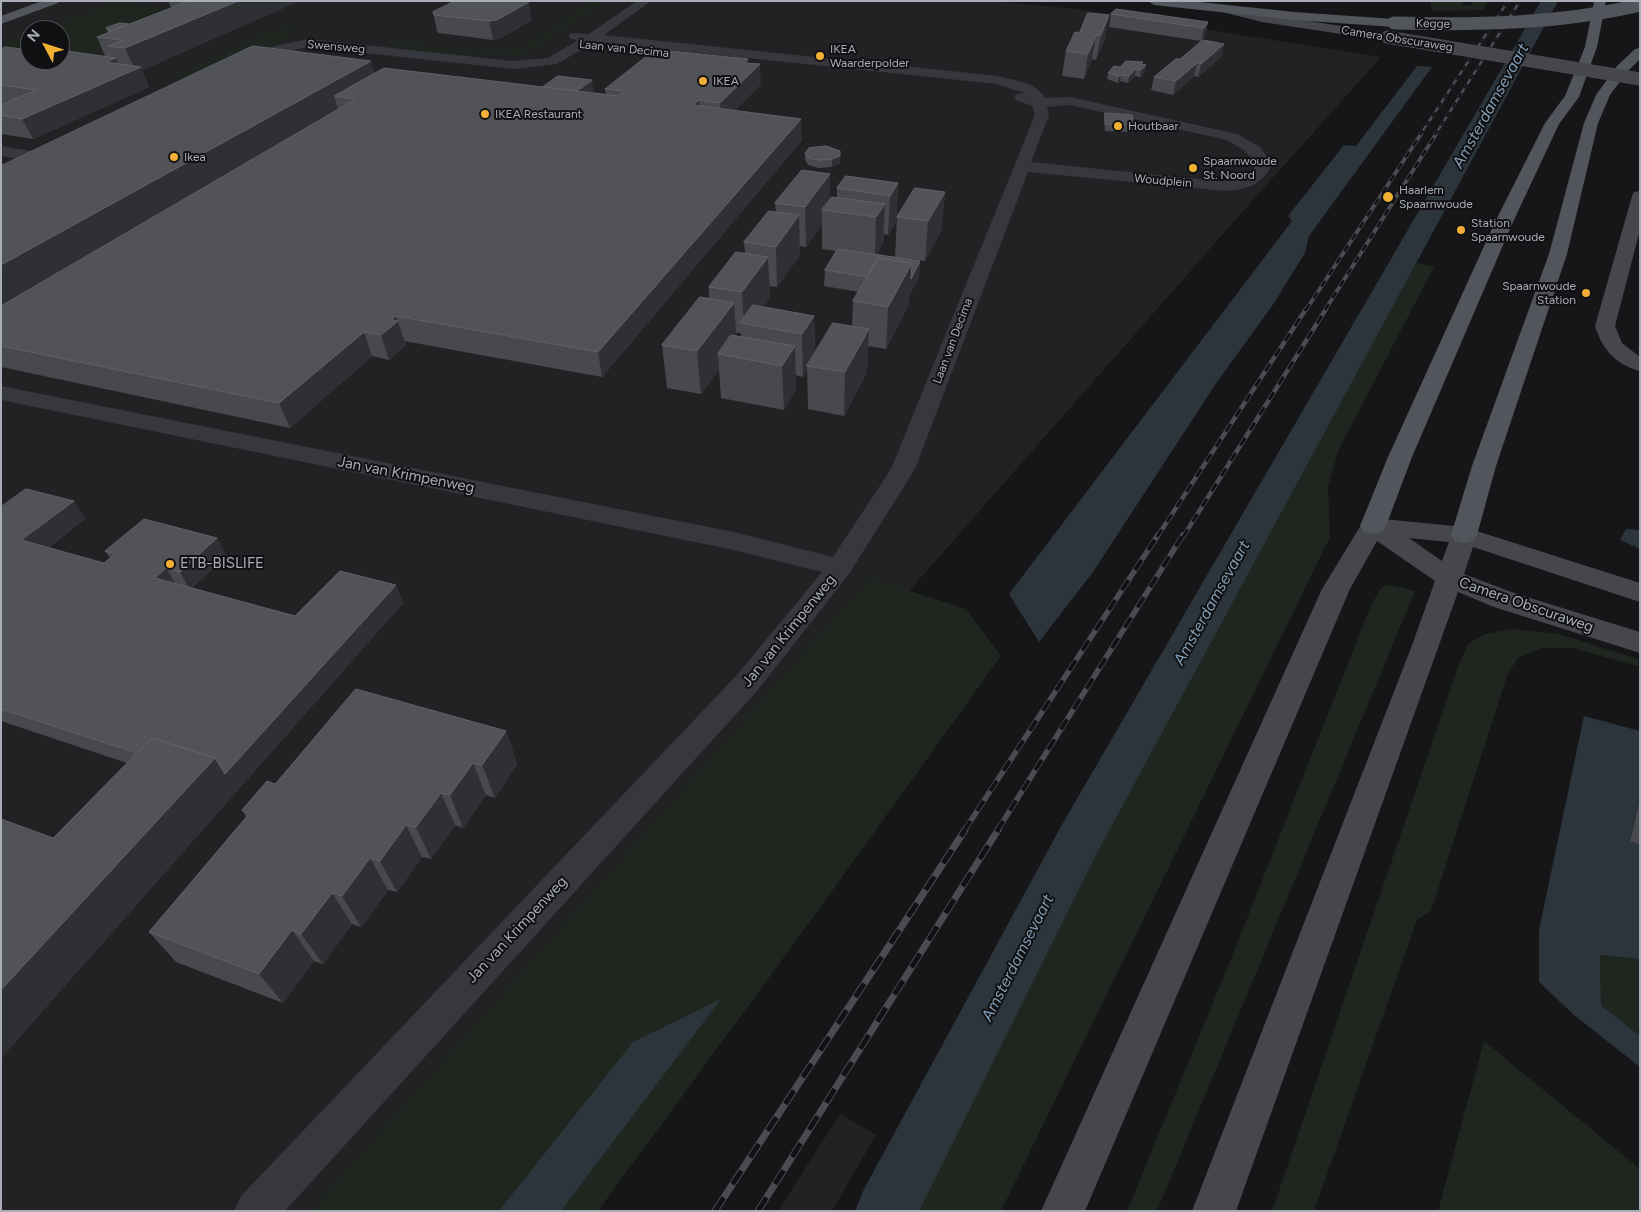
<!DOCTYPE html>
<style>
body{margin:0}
#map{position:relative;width:1641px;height:1212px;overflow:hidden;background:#161618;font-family:Figtree,sans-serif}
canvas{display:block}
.frame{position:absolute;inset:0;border:2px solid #a8adb8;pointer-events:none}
.north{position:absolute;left:20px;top:20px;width:50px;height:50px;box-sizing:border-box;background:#111113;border:1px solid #4d4f55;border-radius:50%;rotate:310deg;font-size:14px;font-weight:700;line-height:20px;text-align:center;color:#a8adb8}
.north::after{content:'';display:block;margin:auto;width:18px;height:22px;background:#f2b134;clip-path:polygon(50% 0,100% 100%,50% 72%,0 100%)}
</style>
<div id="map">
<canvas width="1641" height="1212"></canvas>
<div class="frame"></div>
<div class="north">N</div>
</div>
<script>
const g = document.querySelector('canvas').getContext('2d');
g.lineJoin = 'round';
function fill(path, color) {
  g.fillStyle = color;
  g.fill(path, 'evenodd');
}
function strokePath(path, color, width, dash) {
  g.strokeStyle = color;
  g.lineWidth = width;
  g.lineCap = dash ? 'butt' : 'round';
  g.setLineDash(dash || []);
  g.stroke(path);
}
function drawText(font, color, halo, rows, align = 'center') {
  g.font = font + ' Figtree,sans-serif';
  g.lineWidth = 4;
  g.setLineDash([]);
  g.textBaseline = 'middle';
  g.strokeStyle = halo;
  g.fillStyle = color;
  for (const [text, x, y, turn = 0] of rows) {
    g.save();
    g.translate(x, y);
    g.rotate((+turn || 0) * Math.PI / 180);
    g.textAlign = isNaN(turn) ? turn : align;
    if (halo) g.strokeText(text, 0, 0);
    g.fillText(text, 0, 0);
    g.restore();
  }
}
fill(new Path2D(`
 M 1,1 L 993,1 L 1077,9 L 1381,57 L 1245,209 L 656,879 L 372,1211 L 1,1211 ZM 30,30 L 60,30 L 60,60 L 30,60 Z
 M 840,1114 L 876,1135 L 832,1211 L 778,1211 Z`), '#222225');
fill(new Path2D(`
 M 593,1 L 605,1 L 540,45 L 525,54 L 516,56 L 503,57 L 459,55 L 388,47 L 397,41 C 430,45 486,58 517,48 C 539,40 572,14 593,1 Z
 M 1430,1 L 1464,1 L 1462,6 L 1470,6 L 1474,1 L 1489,1 L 1483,10 L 1432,11 Z
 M 115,2 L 194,13 L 72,62 L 60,60 L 60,30 L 37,30 Z
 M 280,27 L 303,30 L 197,80 L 173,76 Z
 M 30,33 L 30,56 L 3,52 L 1,48 L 3,43 Z
 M 1411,261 L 1434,267 L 1338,451 L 1328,487 L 1330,537 L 1001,1211 L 898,1211 L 1299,473 Z
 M 870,578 L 966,609 L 1001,656 L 809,923 L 598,1211 L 311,1211 Z
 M 1390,585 L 1415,591 L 1157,1211 L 1127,1211 L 1233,954 L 1371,605 L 1382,587 Z
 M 1511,629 L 1559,634 L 1638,659 L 1638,666 L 1572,648 L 1543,648 L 1519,657 L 1508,673 L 1431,911 L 1417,920 L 1314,1211 L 1272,1211 L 1459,664 L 1468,644 L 1485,634 Z
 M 1600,955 L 1640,959 L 1640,1036 L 1601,1005 Z
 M 1484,1041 L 1640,1169 L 1640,1211 L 1438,1211 Z`), '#1e261f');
fill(new Path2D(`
 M 1417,66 L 1432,67 L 1309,236 L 1305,253 L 1272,306 L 1217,382 L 1093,572 L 1039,642 L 1009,594 L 1292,221 L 1288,216 L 1344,145 L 1356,146 Z
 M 1626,529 L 1640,530 L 1640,549 L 1620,540 Z
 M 1584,716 L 1640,731 L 1640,797 L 1630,840 L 1640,845 L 1640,959 L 1600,955 L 1601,1005 L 1640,1036 L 1640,1067 L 1574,1015 L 1539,982 L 1539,930 Z
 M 721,999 L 561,1211 L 499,1211 L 633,1042 Z`), '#2c353c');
fill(new Path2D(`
 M 1541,1 L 1558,1 L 1098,851 L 919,1211 L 855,1211 L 864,1189 L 1064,821 Z`), '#2c353c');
fill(new Path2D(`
 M 637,1 L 651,1 L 604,35 L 998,76 C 1013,80 1038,83 1045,98 L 1070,97 L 1237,134 L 1260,147 L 1272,164 C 1263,185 1248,189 1226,191 L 1028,172 L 915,469 L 849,574 L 757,691 L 285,1211 L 234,1211 L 241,1196 L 737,675 L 822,572 L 734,550 L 1,400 L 1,386 L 734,532 L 833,557 L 891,469 L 1035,115 L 1032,106 L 1016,100 L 1014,97 L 1016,94 L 1024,93 L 997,84 L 594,42 L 557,64 L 513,69 L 309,47 L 279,53 L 241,68 L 234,64 L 236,61 L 270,47 L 309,39 L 513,61 L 548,58 L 578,40 L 571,39 L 569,36 L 571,33 L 589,34 ZM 1070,105 L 1227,140 L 1245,151 L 1256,164 C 1248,181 1234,181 1217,181 L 1031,162 L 1049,115 L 1047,107 Z
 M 1,146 L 45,153 L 51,155 L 53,158 L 51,161 L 45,163 L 1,156 Z`), '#37383d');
fill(new Path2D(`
 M 1226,5 L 1262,14 L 1387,33 L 1393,37 L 1387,41 L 1262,22 L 1222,12 L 1220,9 L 1222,6 Z
 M 1640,191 L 1640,230 L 1615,326 L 1622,343 L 1640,357 L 1640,371 C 1616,365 1602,349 1595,326 L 1632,196 L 1634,192 Z
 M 1373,518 L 1464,527 L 1640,583 L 1640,602 L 1473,547 L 1464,574 L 1514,593 L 1640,632 L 1640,653 L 1494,607 L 1458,592 L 1236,1211 L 1192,1211 L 1411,648 L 1435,581 L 1377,541 L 1350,589 L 1085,1211 L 1041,1211 L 1322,589 L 1364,520 ZM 1409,538 L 1449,542 L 1442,561 Z`), '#45474d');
fill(new Path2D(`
 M 42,1 L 60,1 L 58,3 L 1,24 L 1,16 Z
 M 1148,1 L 1190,1 L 1294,12 L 1394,19 L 1400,23 L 1394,27 L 1294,20 L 1154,5 Z
 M 1594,1 L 1606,1 L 1597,47 L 1579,97 L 1559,124 L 1513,222 L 1412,457 L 1386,526 L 1382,532 L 1373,534 L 1364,532 L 1360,526 L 1388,457 L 1495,222 L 1545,123 L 1565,96 L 1585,47 Z
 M 1640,48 L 1640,59 L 1627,72 L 1610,95 L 1598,123 L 1567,254 L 1496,466 L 1477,535 L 1473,541 L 1464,543 L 1455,541 L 1451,535 L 1472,466 L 1549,254 L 1584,123 L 1596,95 L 1617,66 L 1635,49 Z`), '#53555c');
const railFar4 = new Path2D(`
 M 1420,135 L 1508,1
 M 1435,135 L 1520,1`);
const railFar3 = new Path2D(`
 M 1306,310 L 1421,134
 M 1325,310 L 1436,134`);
const railFar2 = new Path2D(`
 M 1157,537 L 1306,309
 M 1183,537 L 1326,309`);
const railFar1 = new Path2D(`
 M 964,831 L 1158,535
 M 997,831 L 1183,535`);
const rail = new Path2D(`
 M 715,1211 L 965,830
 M 758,1211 L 998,830`);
strokePath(railFar4, '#4a4c52', 2.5);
strokePath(railFar3, '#4a4c52', 4);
strokePath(railFar2, '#4a4c52', 4.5);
strokePath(railFar1, '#4a4c52', 5.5);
strokePath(rail, '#4a4c52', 7);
strokePath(railFar4, '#111113', 2, [5.5]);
strokePath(railFar3, '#111113', 2.5, [7]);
strokePath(railFar2, '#111113', 3, [9]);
strokePath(railFar1, '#111113', 4, [12]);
strokePath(rail, '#111113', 5, [16]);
strokePath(new Path2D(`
 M 1387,37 L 1640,79`), '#45474d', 13);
strokePath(new Path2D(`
 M 1394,23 C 1477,25 1559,24 1640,5`), '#53555c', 13);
fill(new Path2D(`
 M 166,1 L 299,1 L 142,70 L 149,87 L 33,139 L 1,134 L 1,105 L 4,104 L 1,104 L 1,49 L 30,60 L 105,56 L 97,37 L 108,33 L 106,28 L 129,24 L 171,8 L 169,2 Z
 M 433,12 L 532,20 L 501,38 L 493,40 L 439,33 L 437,31 Z
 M 1111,14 L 1208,22 L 1205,35 L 1201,41 L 1109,27 Z
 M 1109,15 L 1105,38 L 1096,60 L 1092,59 L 1084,79 L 1062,76 L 1066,51 L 1079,33 Z
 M 1224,44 L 1221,57 L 1198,77 L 1194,76 L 1173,95 L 1151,90 L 1154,77 L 1180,59 Z
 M 748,63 L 761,84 L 735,110 L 802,140 L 602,377 L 404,341 L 406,345 L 389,360 L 372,356 L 290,428 L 1,367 L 1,306 L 338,110 L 1,305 L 1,166 L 374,73 L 606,95 L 605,89 Z
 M 1142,65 L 1146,65 L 1145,72 L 1140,77 L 1135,76 L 1128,83 L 1120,81 L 1118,83 L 1107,79 L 1108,73 L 1120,67 Z
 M 1105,113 L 1134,125 L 1132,132 L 1105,131 L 1104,121 Z
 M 840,151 L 840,163 L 832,167 L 819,168 L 808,165 L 805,160 L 805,153 Z
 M 898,183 L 896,222 L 888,235 L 884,234 L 883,243 L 877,254 L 920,261 L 919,277 L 909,296 L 909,304 L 886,349 L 868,346 L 867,372 L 844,416 L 808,409 L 807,370 L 803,377 L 795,375 L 796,389 L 784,410 L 721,398 L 719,370 L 701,394 L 667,388 L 662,345 L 709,298 L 709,287 L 745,253 L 744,242 L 776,212 L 775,203 L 837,197 L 837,188 ZM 822,224 L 822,249 L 836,251 L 825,270 L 824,286 L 859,292 L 853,301 L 852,326 L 815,354 L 814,316 L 763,307 L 770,298 L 769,286 L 777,287 L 800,255 L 800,246 L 806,247 ZM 736,333 L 741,333 L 741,337 L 736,336 Z
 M 945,192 L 941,231 L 925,261 L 895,257 L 897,217 Z
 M 74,501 L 85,519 L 48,548 L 104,563 L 110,558 L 105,551 L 217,538 L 226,556 L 192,588 L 295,616 L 403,603 L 1,1058 L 1,819 L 53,838 L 127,763 L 1,721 L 1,507 Z
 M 506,731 L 517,764 L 495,798 L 486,795 L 463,828 L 455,825 L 431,859 L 422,857 L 397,892 L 388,890 L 361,927 L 352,924 L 323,964 L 314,961 L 283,1003 L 176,962 L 149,932 L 246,817 L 242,810 L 275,784 Z
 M 1640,798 L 1640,845 L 1630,841 Z`), '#47494d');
fill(new Path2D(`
 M 238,1 L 299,1 L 142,70 L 149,87 L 33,139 L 22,119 L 106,62 L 116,58 L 123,75 L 135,70 L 125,48 Z
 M 529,2 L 532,20 L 501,38 L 493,40 L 489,21 Z
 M 1109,15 L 1105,38 L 1096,60 L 1101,35 Z
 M 1208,22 L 1205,35 L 1201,41 L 1204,28 Z
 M 1096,35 L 1092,59 L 1084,79 L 1088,54 Z
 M 1224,44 L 1221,57 L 1198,77 L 1201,64 Z
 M 748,59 L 749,75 L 760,64 L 761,84 L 722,123 L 720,103 L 745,63 Z
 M 371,61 L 378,86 L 334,96 L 338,109 L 1,305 L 1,265 Z
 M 1197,63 L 1194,76 L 1173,95 L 1176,81 Z
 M 1146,65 L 1145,72 L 1140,77 L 1141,70 Z
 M 1136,69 L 1135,76 L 1128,83 L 1129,76 Z
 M 1121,75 L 1120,81 L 1118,83 L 1119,76 Z
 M 592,80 L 594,93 L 576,92 Z
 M 699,100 L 701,121 L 693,105 Z
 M 801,119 L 802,140 L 602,377 L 598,352 Z
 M 840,156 L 840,163 L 832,167 L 832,159 Z
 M 830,174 L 830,211 L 822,210 L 822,224 L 806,247 L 805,207 Z
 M 898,183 L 896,222 L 888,235 L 890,196 Z
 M 945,192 L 941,231 L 925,261 L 928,221 Z
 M 885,204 L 883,243 L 875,257 L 876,217 Z
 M 799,215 L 800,255 L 777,287 L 776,247 Z
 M 768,257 L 770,298 L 750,325 L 744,324 L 742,292 Z
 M 920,261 L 919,277 L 909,296 L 909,304 L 886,349 L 888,307 L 912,263 Z
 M 734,303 L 737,345 L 718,354 L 719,370 L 701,394 L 697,351 Z
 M 396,316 L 406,345 L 389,360 L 381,335 L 392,320 Z
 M 814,316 L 815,358 L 807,366 L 807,370 L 803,377 L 802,334 Z
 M 869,329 L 867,372 L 844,416 L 845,372 Z
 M 364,332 L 372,356 L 290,428 L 279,403 Z
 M 795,346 L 796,389 L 784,410 L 782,366 Z
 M 74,501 L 85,519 L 34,558 L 21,540 Z
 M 217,538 L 226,556 L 190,590 L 180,572 Z
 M 166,568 L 177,586 L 155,578 Z
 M 396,585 L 403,603 L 1,1058 L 1,990 L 215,758 Z
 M 506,731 L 517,764 L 495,798 L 482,765 Z
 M 473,763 L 486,795 L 463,828 L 450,795 Z
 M 441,793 L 455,825 L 431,859 L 416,827 Z
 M 406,825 L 422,857 L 397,892 L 380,861 Z
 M 370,858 L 388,890 L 361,927 L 342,896 Z
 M 332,893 L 352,924 L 323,964 L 301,934 Z
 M 292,930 L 314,961 L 283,1003 L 259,974 Z`), '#2f3033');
const building = new Path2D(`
 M 181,1 L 238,1 L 125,48 L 108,46 L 122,40 L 97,37 L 186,2 Z
 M 455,1 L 528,1 L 529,2 L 497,20 L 489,21 L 434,15 L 433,12 Z
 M 1116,9 L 1208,22 L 1204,28 L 1111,14 Z
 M 1088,13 L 1109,15 L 1101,35 L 1096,35 L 1088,54 L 1066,51 L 1075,32 L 1079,33 Z
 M 120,23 L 129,24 L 113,30 L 109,31 L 106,28 Z
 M 1203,40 L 1224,44 L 1201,64 L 1197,63 L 1176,81 L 1154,77 L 1176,59 L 1180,59 Z
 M 253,46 L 371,61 L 1,265 L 1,166 Z
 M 6,47 L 30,50 L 30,60 L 60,60 L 60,50 L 116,58 L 106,62 L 141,67 L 22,119 L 1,115 L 1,105 L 36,90 L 1,85 L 1,49 Z
 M 671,51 L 748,59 L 745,63 L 760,64 L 720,103 L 699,100 L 693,105 L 801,119 L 598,352 L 396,316 L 392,320 L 398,321 L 381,335 L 364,332 L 279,403 L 1,346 L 1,306 L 356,99 L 334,96 L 384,68 L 619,96 L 626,91 L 605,89 L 652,52 L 667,54 Z
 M 1126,61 L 1143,62 L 1141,64 L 1146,65 L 1141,70 L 1136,69 L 1129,76 L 1121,75 L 1119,76 L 1108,73 L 1114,66 L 1120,67 Z
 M 558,76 L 592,80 L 577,91 L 543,87 Z
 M 1105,113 L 1132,115 L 1134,125 L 1106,124 Z
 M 826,146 L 840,151 L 840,156 L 832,159 L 819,160 L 808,158 L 805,153 L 809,148 Z
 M 802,170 L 830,174 L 805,207 L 775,203 Z
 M 846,176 L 898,183 L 890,196 L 837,188 Z
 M 915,188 L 945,192 L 928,221 L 897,217 Z
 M 832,197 L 885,204 L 876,217 L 822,210 Z
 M 769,211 L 799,215 L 776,247 L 744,242 Z
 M 838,249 L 920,261 L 911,279 L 912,263 L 878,258 L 868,277 L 825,270 Z
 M 736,252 L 768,257 L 742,292 L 709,287 Z
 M 878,258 L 912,263 L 888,307 L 853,301 Z
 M 700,297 L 734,303 L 697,351 L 662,345 Z
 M 753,305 L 814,316 L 802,334 L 740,323 Z
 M 833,323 L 869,329 L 845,372 L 807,366 Z
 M 731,335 L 795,346 L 782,366 L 718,354 Z
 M 26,489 L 74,501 L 21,540 L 104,563 L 115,554 L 105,551 L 144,519 L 217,538 L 180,572 L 166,568 L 155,578 L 295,616 L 340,571 L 396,585 L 225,774 L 215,758 L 152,738 L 137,753 L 1,709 L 1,507 Z
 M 356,689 L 506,731 L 482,765 L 473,763 L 450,795 L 441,793 L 416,827 L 406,825 L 380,861 L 370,858 L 342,896 L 332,893 L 301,934 L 292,930 L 259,974 L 149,932 L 249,814 L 242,810 L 267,781 L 275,784 Z
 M 152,738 L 215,758 L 1,990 L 1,819 L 53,838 Z`);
fill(building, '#525359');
strokePath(building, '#5f6168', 1);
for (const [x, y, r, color] of [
 [820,56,5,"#f2b134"],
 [703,81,5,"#f2b134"],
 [485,114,5,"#f2b134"],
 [1118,126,5,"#f2b134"],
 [174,157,5,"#f2b134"],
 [1193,168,5,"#f2b134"],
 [1388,197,6,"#f2b134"],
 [1461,230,5,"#f2b134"],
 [1586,293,5,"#f2b134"],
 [170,564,5,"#f2b134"]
]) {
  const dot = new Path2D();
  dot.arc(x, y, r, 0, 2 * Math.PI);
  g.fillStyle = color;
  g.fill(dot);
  strokePath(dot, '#111113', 2);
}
drawText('12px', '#a8adb8', '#111113', [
 ["Kegge",1433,24,1],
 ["Camera Obscuraweg",1397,39,9],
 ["Swensweg",336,47,5],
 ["Laan van Decima",624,49,6],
 ["Woudplein",1163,181,5],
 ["Laan van Decima",953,341,-69]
]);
drawText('12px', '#a8adb8', '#111113', [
 ["IKEA",830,49],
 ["Waarderpolder",830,63],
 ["IKEA",713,81],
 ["IKEA Restaurant",495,114],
 ["Houtbaar",1128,126],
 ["Ikea",184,157],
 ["Spaarnwoude",1203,161],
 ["St. Noord",1203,175],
 ["Haarlem",1399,190],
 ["Spaarnwoude",1399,204],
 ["Station",1471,223],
 ["Spaarnwoude",1471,237],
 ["Spaarnwoude",1576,286,"right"],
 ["Station",1576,300,"right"]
], 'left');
drawText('15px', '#a8adb8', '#111113', [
 ["Jan van Krimpenweg",406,475,11],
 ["Camera Obscuraweg",1526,605,19],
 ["Jan van Krimpenweg",789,631,-51],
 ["Jan van Krimpenweg",517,930,-47]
]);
drawText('15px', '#a8adb8', '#111113', [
 ["ETB-BISLIFE",180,564]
], 'left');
drawText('italic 16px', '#7f9bb3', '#111113', [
 ["Amsterdamsevaart",1491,106,-61],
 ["Amsterdamsevaart",1212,603,-61],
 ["Amsterdamsevaart",1018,958,-63]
]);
</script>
